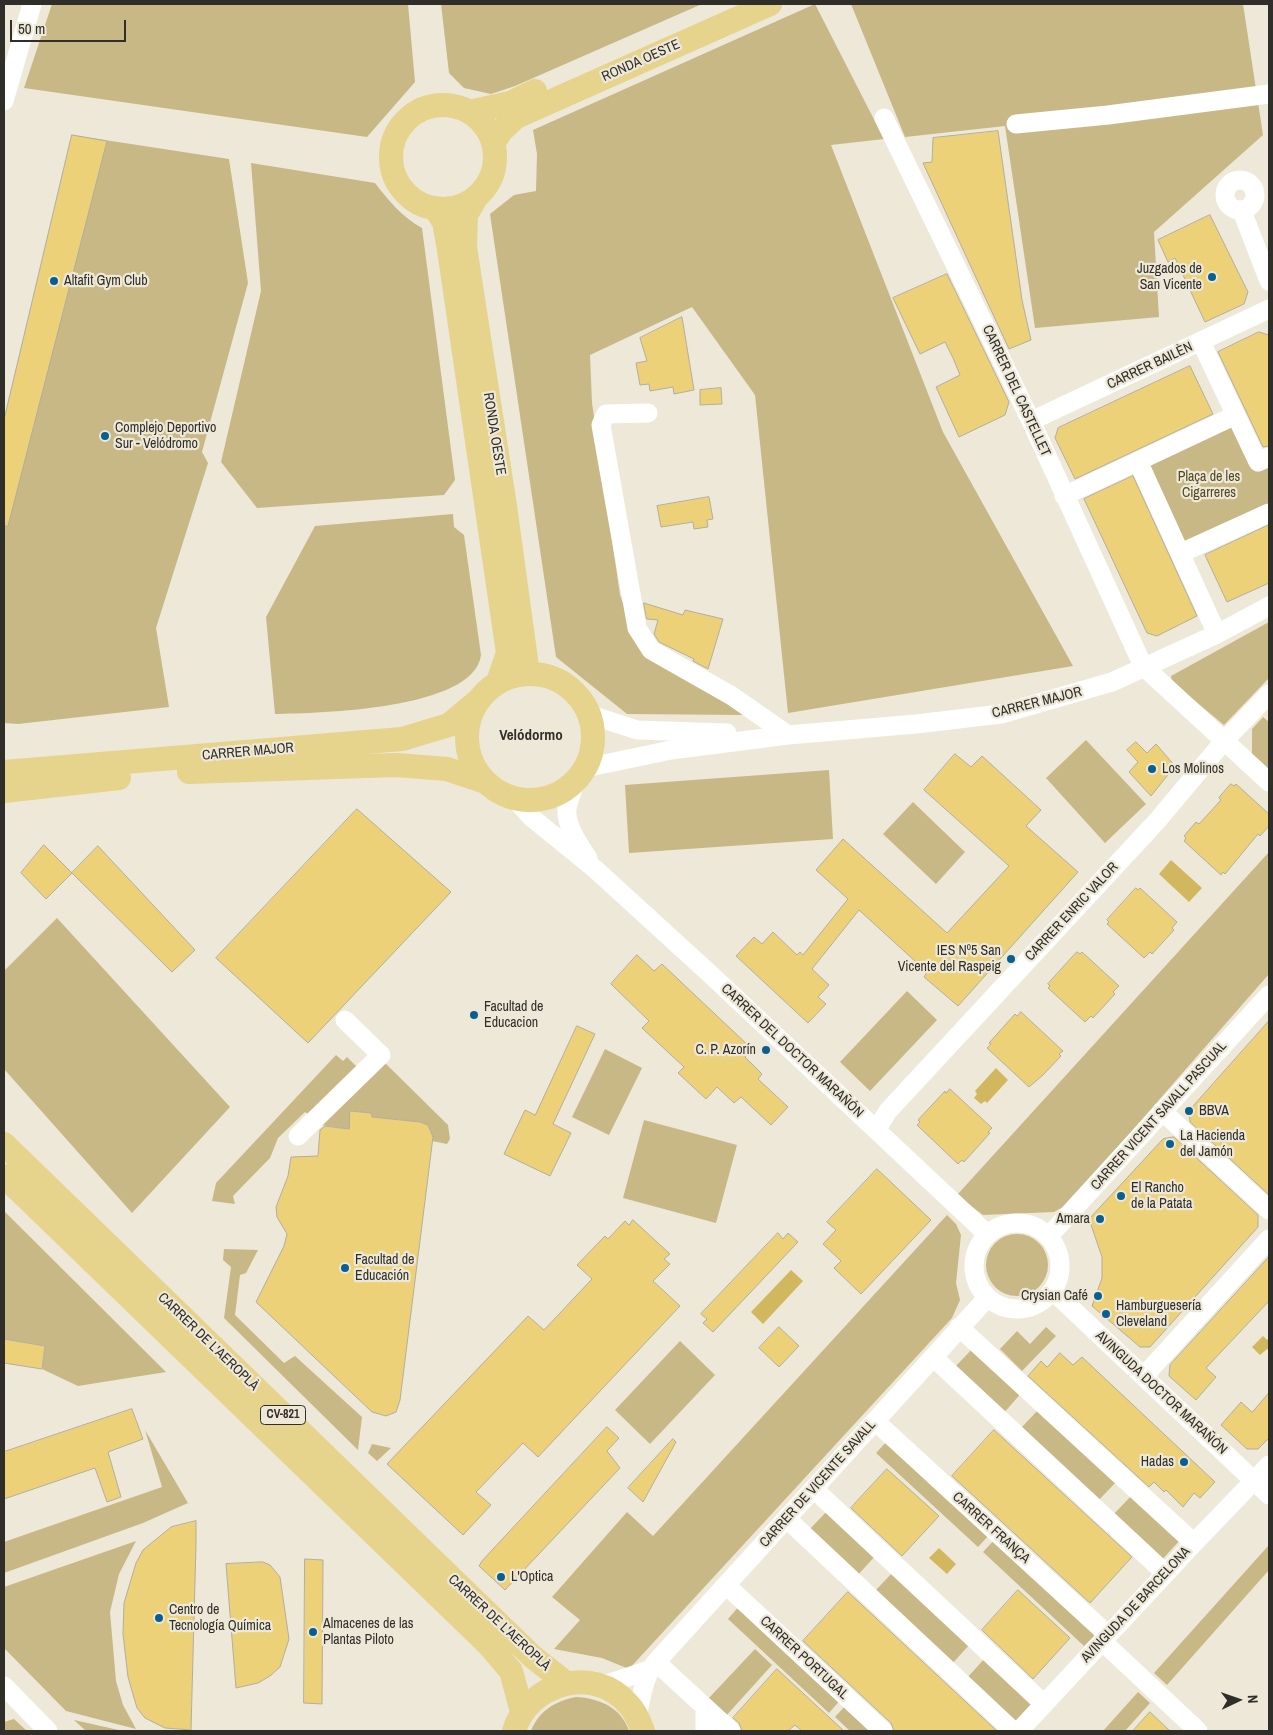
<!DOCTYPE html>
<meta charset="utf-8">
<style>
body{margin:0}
#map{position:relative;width:1273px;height:1735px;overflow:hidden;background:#ede8d8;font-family:"Archivo Narrow",sans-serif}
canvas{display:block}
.frame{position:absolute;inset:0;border:5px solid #302e28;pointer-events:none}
.north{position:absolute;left:1213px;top:1675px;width:50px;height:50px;-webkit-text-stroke:4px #ede8d8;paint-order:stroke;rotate:87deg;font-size:14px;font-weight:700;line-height:20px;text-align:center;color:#302e28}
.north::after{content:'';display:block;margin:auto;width:18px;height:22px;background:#302e28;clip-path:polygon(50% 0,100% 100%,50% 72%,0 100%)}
.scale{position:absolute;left:10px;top:20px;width:116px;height:22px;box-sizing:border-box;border:2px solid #302e28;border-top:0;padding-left:6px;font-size:15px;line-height:18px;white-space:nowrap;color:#302e28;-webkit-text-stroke:4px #ede8d8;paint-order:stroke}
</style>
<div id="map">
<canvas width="1273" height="1735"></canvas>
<div class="frame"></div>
<div class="north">N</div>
<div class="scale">50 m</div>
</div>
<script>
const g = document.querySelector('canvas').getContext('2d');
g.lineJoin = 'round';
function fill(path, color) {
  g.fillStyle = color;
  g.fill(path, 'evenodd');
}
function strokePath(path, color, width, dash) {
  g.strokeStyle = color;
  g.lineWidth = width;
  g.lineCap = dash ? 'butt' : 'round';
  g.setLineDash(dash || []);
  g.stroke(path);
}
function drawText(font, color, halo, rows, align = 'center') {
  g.font = font + ' "Archivo Narrow",sans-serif';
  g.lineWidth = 4.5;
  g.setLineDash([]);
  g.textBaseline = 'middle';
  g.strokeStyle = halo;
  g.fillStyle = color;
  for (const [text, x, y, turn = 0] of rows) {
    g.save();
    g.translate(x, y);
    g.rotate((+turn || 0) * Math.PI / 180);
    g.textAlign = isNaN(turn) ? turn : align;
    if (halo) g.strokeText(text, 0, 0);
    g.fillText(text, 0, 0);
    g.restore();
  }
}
fill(new Path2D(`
 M 52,4 L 408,4 L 415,82 L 367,137 L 24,88 Z
 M 441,4 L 702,4 L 515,86 L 491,94 L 464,88 L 449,73 Z
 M 815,4 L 884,139 L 831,145 L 943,432 L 1073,666 L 788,713 L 755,395 L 692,307 L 590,355 L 592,403 L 620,595 L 640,649 L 745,715 L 627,714 L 556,657 L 490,214 L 514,195 L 536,191 L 537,154 L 533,130 Z
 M 851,4 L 1243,4 L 1263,135 L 1154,232 L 1159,317 L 1035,328 L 1005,126 L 905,137 Z
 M 72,135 L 229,159 L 248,283 L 202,452 L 208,463 L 156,628 L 169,707 L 18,724 L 4,723 L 4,420 Z
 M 251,163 L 375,183 C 389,201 402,217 422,228 L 455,480 L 444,495 L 257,508 L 221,462 L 261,291 Z
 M 1233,422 L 1269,458 L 1269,509 L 1183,549 L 1143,463 Z
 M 453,514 L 454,527 L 464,535 L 481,655 C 474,710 318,713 275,714 L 266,617 L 315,526 Z
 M 1269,622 L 1269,678 L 1224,725 L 1172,682 L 1171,676 Z
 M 1263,717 L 1269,722 L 1269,771 L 1252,754 L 1252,729 Z
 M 1086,740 L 1146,804 L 1105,843 L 1046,778 Z
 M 829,770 L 833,839 L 629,853 L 625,785 Z
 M 913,802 L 965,852 L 936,884 L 883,834 Z
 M 1269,852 L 1269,974 L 1068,1204 L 1054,1212 L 983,1215 L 957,1195 Z
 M 57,918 L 230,1107 L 132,1213 L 4,1069 L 4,971 Z
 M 907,991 L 937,1020 L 870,1091 L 840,1062 Z
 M 605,1049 L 642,1068 L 609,1135 L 572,1117 Z
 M 336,1055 L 343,1061 L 347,1057 L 357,1067 L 311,1116 L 305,1112 L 278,1138 L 270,1158 L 233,1196 L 235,1204 L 212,1201 L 216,1183 Z
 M 383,1061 L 448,1125 L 450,1139 L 447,1144 L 432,1141 L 420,1122 L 372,1117 L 371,1113 L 350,1111 L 349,1129 L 321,1125 Z
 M 644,1120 L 737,1145 L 716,1223 L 623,1198 Z
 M 4,1211 L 166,1372 L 78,1386 L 42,1369 L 45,1346 L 4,1339 Z
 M 947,1215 L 956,1224 L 961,1235 L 956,1283 L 960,1300 L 952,1318 L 629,1669 L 602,1658 L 554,1649 L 580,1620 L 552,1597 L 627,1512 L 653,1536 Z
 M986 1265a31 31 0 1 1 62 0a31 31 0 1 1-62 0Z
 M 224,1249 L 258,1250 L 246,1273 L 240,1275 L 235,1315 L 284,1363 L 295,1356 L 362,1417 L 358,1450 L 224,1318 L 231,1267 L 223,1260 Z
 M 1046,1327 L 1056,1336 L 1022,1371 L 1000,1349 L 1017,1331 L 1030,1344 Z
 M 680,1341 L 715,1375 L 650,1444 L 615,1410 Z
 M 975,1346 L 1023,1391 L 1003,1414 L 954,1368 Z
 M 1040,1408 L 1118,1480 L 1097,1502 L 1020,1429 Z
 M 145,1430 L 188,1503 L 143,1523 L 4,1573 L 4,1542 L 162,1487 Z
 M 889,1439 L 991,1533 L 978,1547 L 876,1453 Z
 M 372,1444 L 391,1448 L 377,1461 L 368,1453 Z
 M 1133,1494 L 1181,1539 L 1160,1562 L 1112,1516 Z
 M 829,1509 L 877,1554 L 856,1577 L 808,1531 Z
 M 996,1538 L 1098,1632 L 1084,1646 L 983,1552 Z
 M 136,1541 L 119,1574 L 110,1612 L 116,1681 L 123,1705 L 136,1729 L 66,1711 L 4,1648 L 4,1587 Z
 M 1269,1545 L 1269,1570 L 1167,1685 L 1154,1673 Z
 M 894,1571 L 971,1643 L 951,1665 L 874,1592 Z
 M 741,1604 L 842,1698 L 829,1713 L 728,1619 Z
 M 755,1649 L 772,1665 L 725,1717 L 707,1700 Z
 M 986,1657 L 1034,1703 L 1014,1725 L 966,1679 Z
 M 1138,1692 L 1150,1703 L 1125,1731 L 1103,1731 Z
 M 576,1697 C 599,1698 622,1708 629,1731 L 531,1731 C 539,1711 555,1701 576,1697 Z
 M 848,1703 L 879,1731 L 850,1731 L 835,1717 Z
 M 14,1719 L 27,1731 L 4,1731 L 4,1722 Z
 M 74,1720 L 123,1731 L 86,1731 Z`), '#c8b886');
fill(new Path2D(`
 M 1171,860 L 1202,888 L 1189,902 L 1159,874 Z
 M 996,1068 L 1008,1080 L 987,1103 L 985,1101 L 981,1104 L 974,1098 L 977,1094 L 975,1091 Z
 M 791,1270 L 803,1281 L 763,1324 L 751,1312 Z
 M 1263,1336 L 1267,1340 L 1269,1338 L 1269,1350 L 1267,1349 L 1260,1355 L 1252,1347 Z
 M 939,1548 L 956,1564 L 947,1574 L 929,1558 Z`), '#d1b75e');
const building = new Path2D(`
 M 998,131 L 1022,300 L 1031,340 L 1009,349 L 923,163 L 932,162 L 933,138 Z
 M 72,135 L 107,141 L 8,526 L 4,526 L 4,420 Z
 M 1210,215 L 1248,292 L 1244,304 L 1205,322 L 1175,258 L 1168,262 L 1158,240 Z
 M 947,274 L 1009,402 L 1005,415 L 959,437 L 936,387 L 960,375 L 953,358 L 945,342 L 920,354 L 893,298 Z
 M 682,317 L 694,390 L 674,394 L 673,387 L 650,391 L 649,384 L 640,385 L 636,363 L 647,361 L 640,338 Z
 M 1259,332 L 1269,335 L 1269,446 L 1263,447 L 1218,352 Z
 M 1190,366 L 1213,414 L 1075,479 L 1055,438 L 1058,428 Z
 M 721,388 L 722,404 L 700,405 L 700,390 Z
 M 1133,476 L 1197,616 L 1157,636 L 1147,633 L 1084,499 Z
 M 709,497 L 713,519 L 707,520 L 708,527 L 694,529 L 693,522 L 661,527 L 657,506 Z
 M 1269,525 L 1269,583 L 1227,602 L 1205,555 Z
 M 644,603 L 683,615 L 685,610 L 723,619 L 708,669 L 693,661 L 694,659 L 659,642 L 654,634 L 658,620 L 647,619 Z
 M 1136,742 L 1147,753 L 1156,744 L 1175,766 L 1151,796 L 1129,772 L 1138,762 L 1127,750 Z
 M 955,754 L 971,767 L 982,756 L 1041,810 L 1026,826 L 1078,872 L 958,1006 L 924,977 L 927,972 L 859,910 L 812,969 L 829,985 L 818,997 L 826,1004 L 808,1023 L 736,956 L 754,937 L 762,944 L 773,932 L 797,955 L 800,952 L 803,955 L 848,899 L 816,870 L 843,839 L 947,933 L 1009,866 L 924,790 Z
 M 1231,784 L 1234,786 L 1236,784 L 1269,814 L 1269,826 L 1260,836 L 1258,834 L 1225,874 L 1223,872 L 1221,875 L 1184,841 L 1186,838 L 1184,836 L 1196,822 L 1199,824 L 1221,800 L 1219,798 Z
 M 357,809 L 451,892 L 308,1043 L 216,958 Z
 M 44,845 L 72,873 L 46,899 L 21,873 Z
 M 98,846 L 195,950 L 172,972 L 72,873 Z
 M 1136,888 L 1138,890 L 1140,888 L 1177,922 L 1172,928 L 1174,930 L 1152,954 L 1150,952 L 1144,958 L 1107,924 L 1109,922 L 1107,920 Z
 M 1077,952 L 1080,954 L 1082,952 L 1119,986 L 1113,992 L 1115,994 L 1093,1018 L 1091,1016 L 1085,1022 L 1048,988 L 1050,986 L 1048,984 Z
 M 637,955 L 654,971 L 662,964 L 752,1049 L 745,1057 L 762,1074 L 758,1079 L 788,1107 L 771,1125 L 741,1097 L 734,1103 L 717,1087 L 706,1099 L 678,1073 L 684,1067 L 642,1028 L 649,1021 L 611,984 Z
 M 1021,1012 L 1063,1051 L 1059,1054 L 1061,1056 L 1043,1075 L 1029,1087 L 987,1048 L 991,1044 L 989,1043 L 1015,1014 L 1017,1016 Z
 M 1269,1021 L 1269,1195 L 1190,1122 L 1189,1111 Z
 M 577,1026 L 595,1034 L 553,1124 L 571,1133 L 550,1176 L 504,1154 L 525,1110 L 535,1115 Z
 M 950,1089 L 992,1128 L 988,1132 L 990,1133 L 964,1162 L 962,1160 L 958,1164 L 917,1125 L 920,1122 L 918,1120 L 945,1091 L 946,1093 Z
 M 350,1111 L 371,1113 L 372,1117 L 420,1122 L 428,1125 L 433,1137 L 400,1400 L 396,1412 L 386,1416 L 372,1412 L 256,1302 L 284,1246 L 287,1234 L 277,1217 L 276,1207 L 288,1176 L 291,1157 L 318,1156 L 320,1130 L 325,1126 L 349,1129 Z
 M 1174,1137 L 1258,1215 L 1258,1227 L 1150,1347 L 1140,1347 L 1092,1306 L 1102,1278 L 1102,1257 L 1089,1219 L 1163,1139 Z
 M 877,1169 L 931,1220 L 861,1294 L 834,1268 L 841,1261 L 823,1244 L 836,1230 L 827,1222 Z
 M 633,1220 L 670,1254 L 664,1259 L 670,1264 L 653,1281 L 680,1306 L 538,1457 L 523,1443 L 476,1492 L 491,1505 L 463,1535 L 387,1464 L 528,1316 L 544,1330 L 592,1279 L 577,1265 L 605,1236 L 608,1239 L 625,1221 L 629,1225 Z
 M 778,1233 L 783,1239 L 788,1233 L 798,1242 L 713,1332 L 703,1323 L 707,1319 L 701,1314 Z
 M 1269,1257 L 1269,1301 L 1206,1368 L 1216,1377 L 1196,1400 L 1169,1376 L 1170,1365 Z
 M 779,1327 L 799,1346 L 779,1367 L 759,1348 Z
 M 4,1339 L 45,1346 L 42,1369 L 4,1363 Z
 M 1060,1353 L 1073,1365 L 1082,1357 L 1215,1482 L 1200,1498 L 1194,1493 L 1183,1507 L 1166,1490 L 1164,1492 L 1154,1482 L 1149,1487 L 1028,1376 L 1041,1361 L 1047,1367 Z
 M 1269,1393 L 1269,1438 L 1258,1449 L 1247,1449 L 1221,1425 L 1241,1402 L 1252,1412 Z
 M 132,1409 L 143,1439 L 108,1452 L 121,1497 L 107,1502 L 95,1468 L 4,1499 L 4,1452 Z
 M 607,1427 L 619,1438 L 607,1451 L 620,1468 L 505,1590 L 479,1566 L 482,1561 Z
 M 994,1430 L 1132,1557 L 1090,1603 L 952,1476 Z
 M 673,1439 L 676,1442 L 643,1502 L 628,1488 Z
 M 887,1469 L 939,1516 L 902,1556 L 851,1508 Z
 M 196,1521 L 196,1544 L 191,1730 L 165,1728 L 145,1718 L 137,1708 L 128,1677 L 123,1634 L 124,1603 L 136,1563 L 143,1550 L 171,1527 Z
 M 305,1559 L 323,1560 L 322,1704 L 304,1703 Z
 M 263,1562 L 270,1565 L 280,1577 L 289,1639 L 280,1667 L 270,1676 L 258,1683 L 236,1688 L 226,1564 Z
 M 1018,1590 L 1070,1638 L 1033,1679 L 982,1630 Z
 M 848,1592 L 997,1731 L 894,1731 L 891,1723 L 803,1641 Z
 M 777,1669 L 844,1731 L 802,1731 L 795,1725 L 788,1731 L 742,1731 L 739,1723 L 733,1718 Z
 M 1150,1712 L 1170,1731 L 1133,1731 Z`);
fill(building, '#ecd178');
strokePath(building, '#b2ae9e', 1);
strokePath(new Path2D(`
 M 4,101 L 32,4
 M 884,118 L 1031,421 L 1143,666 L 1269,782
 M 1016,124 L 1108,115 L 1269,94
 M1225 195a15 15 0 1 1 30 0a15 15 0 1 1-30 0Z
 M 1242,211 L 1269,281
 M 1201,342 L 1258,462 L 1269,457
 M 648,413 L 606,414 L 601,425 L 637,628 L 651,650 L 732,696 L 788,735
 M 1031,421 L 1269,309
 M 1138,461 L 1217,634
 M 1064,496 L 1234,416
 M 1181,553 L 1269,513
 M 588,714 L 637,730 L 727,733
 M 585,768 L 671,750 L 788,735 L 916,724 L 1001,714 L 1112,682 L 1217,634 L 1269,606
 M 576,781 C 573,790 569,799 567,808 C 565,825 579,845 588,858
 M 516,800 L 531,817 L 595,869 L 709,973 L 987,1234
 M 1162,1111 L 1269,1210
 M 876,1130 L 888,1111 L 1157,821 L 1224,741 L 1269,694
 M 298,1136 L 381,1055 L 345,1020
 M974 1266a43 43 0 1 1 86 0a43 43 0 1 1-86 0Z
 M 1049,1236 L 1269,995
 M 1053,1291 L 1269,1495
 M 959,1327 L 1194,1543
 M 933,1357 L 1165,1573
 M 1144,1376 L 1269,1239
 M 875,1421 L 1108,1635
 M 815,1490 L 1044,1704
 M 787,1519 L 1013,1731
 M 726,1585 L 883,1731
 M 1102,1641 L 1198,1731
 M 656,1662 L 731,1731
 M 4,1686 L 48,1731
 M 601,1686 L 649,1670
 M 637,1716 C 642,1697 643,1677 656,1662 L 987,1298
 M 705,1731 L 705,1707
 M 1019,1731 L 1194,1543 L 1269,1465`), '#fff', 19);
strokePath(new Path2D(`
 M391 157a52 52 0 1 1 104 0a52 52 0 1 1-104 0Z
 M 469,112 L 510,103 L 535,91
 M 494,142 L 501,131 L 516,117 L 770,4
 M 477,196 L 466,215 L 465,247 L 505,506 L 528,674
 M 435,208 L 444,222 L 449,250 L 508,653 L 498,682
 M467 737a63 63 0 1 1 126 0a63 63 0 1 1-126 0Z
 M 4,772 L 402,739 L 449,725 L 480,699
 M 189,772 L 396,765 L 447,769 L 483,781
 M 4,791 L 119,778
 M 4,1144 L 533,1657 L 566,1683
 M 4,1176 L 488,1644 L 511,1671 L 522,1712
 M 514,1731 C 528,1683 594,1664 628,1704 C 636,1712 639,1721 643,1731`), '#e6d38c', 24);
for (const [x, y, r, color] of [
 [1212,277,5,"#0b5e90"],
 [54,281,5,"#0b5e90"],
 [105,436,5,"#0b5e90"],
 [1152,769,5,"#0b5e90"],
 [1011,959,5,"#0b5e90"],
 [474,1015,5,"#0b5e90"],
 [766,1050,5,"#0b5e90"],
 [1189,1111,5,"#0b5e90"],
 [1170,1144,5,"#0b5e90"],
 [1121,1196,5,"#0b5e90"],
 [1100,1219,5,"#0b5e90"],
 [345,1268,5,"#0b5e90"],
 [1098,1296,5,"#0b5e90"],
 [1106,1314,5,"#0b5e90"],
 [1184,1462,5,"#0b5e90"],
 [501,1577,5,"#0b5e90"],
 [159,1618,5,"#0b5e90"],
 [313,1632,5,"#0b5e90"]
]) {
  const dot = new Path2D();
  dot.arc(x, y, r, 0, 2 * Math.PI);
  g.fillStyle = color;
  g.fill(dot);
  strokePath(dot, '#ede8d8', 2);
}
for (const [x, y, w] of [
 [283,1415,45]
]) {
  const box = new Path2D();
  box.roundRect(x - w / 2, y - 9.5, w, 19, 4);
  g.fillStyle = '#ede8d8';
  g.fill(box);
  strokePath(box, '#302e28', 1);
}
drawText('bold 12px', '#302e28', null, [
 ["CV-821",283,1415]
]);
drawText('14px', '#302e28', '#ede8d8', [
 ["RONDA OESTE",641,61,-24],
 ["CARRER BAILÈN",1150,366,-25],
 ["CARRER DEL CASTELLET",1016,391,65],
 ["RONDA OESTE",494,434,81],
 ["CARRER MAJOR",1037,703,-14],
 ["CARRER MAJOR",248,752,-5],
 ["CARRER ENRIC VALOR",1072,912,-47],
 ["CARRER DEL DOCTOR MARAÑÓN",792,1051,43],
 ["CARRER VICENT SAVALL PASCUAL",1159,1116,-48],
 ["CARRER DE L'AEROPLÀ",208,1342,44],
 ["AVINGUDA DOCTOR MARAÑÓN",1161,1393,43],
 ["CARRER DE VICENTE SAVALL",818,1484,-48],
 ["CARRER FRANÇA",991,1528,42],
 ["AVINGUDA DE BARCELONA",1136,1605,-47],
 ["CARRER DE L'AEROPLÀ",499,1623,43],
 ["CARRER PORTUGAL",804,1658,43]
]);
drawText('14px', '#302e28', '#ede8d8', [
 ["Juzgados de",1202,269,"right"],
 ["San Vicente",1202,285,"right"],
 ["Altafit Gym Club",64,281],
 ["Complejo Deportivo",115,428],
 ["Sur - Velódromo",115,444],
 ["Los Molinos",1162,769],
 ["IES Nº5 San",1001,951,"right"],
 ["Vicente del Raspeig",1001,967,"right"],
 ["Facultad de",484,1007],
 ["Educacion",484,1023],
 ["C. P. Azorín",756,1050,"right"],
 ["BBVA",1199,1111],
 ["La Hacienda",1180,1136],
 ["del Jamón",1180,1152],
 ["El Rancho",1131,1188],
 ["de la Patata",1131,1204],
 ["Amara",1090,1219,"right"],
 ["Facultad de",355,1260],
 ["Educación",355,1276],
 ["Crysian Café",1088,1296,"right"],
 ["Hamburguesería",1116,1306],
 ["Cleveland",1116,1322],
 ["Hadas",1174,1462,"right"],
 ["L'Optica",511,1577],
 ["Centro de",169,1610],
 ["Tecnología Química",169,1626],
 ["Almacenes de las",323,1624],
 ["Plantas Piloto",323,1640]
], 'left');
drawText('14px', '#534822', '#ede8d8', [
 ["Plaça de les",1209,477],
 ["Cigarreres",1209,493]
]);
drawText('bold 15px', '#302e28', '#ede8d8', [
 ["Velódormo",531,736]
]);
</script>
